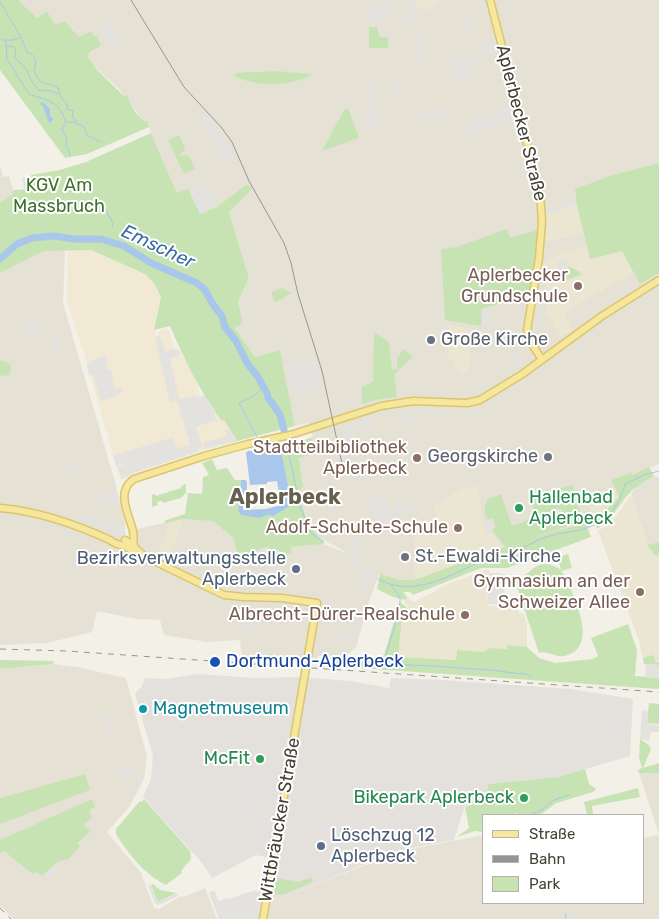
<!DOCTYPE html>
<meta charset="utf-8">
<style>
body{margin:0}
#map{position:relative;width:659px;height:919px;overflow:hidden;background:#f2f0e7;font-family:Rubik,sans-serif}
canvas{display:block}
.legend{position:absolute;left:482px;top:814px;width:162px;height:90px;box-sizing:border-box;background:#fff;border:1px solid #b4b3af;margin:0;padding:6px 9px;list-style:none;font-size:15px;color:#444137}
.legend li{display:flex;align-items:center;gap:10px;height:25px}
.legend b{width:25px;border:1px solid #b4b3af}
</style>
<div id="map">
<canvas width="659" height="919"></canvas>
<ul class="legend">
<li><b style="height:6px;background:#f6e79c"></b>Straße</li>
<li><b style="height:6px;background:#959595"></b>Bahn</li>
<li><b style="height:14px;background:#c7e3b3"></b>Park</li>
</ul>
</div>
<script>
const g = document.querySelector('canvas').getContext('2d');
g.lineJoin = 'round';
function fill(path, color) {
  g.fillStyle = color;
  g.fill(path, 'evenodd');
}
function strokePath(path, color, width, dash) {
  g.strokeStyle = color;
  g.lineWidth = width;
  g.lineCap = dash ? 'butt' : 'round';
  g.setLineDash(dash || []);
  g.stroke(path);
}
function drawText(font, color, halo, rows, align = 'center') {
  g.font = font + ' Rubik,sans-serif';
  g.lineWidth = 4;
  g.setLineDash([]);
  g.textBaseline = 'middle';
  g.strokeStyle = halo;
  g.fillStyle = color;
  for (const [text, x, y, turn = 0] of rows) {
    g.save();
    g.translate(x, y);
    g.rotate((+turn || 0) * Math.PI / 180);
    g.textAlign = isNaN(turn) ? turn : align;
    if (halo) g.strokeText(text, 0, 0);
    g.fillText(text, 0, 0);
    g.restore();
  }
}
fill(new Path2D(`
 M 18,0 L 659,0 L 659,464 L 632,475 L 611,480 L 619,497 L 594,517 L 594,521 L 505,547 L 416,580 L 401,580 L 379,574 L 368,605 L 356,647 L 350,653 L 341,656 L 318,656 L 318,664 L 242,658 L 240,640 L 207,642 L 164,635 L 160,620 L 137,619 L 97,611 L 92,632 L 47,643 L 0,645 L 0,273 L 44,251 L 65,250 L 63,303 L 115,482 L 125,523 L 125,534 L 128,551 L 173,568 L 144,551 L 138,545 L 137,529 L 183,519 L 202,519 L 213,521 L 234,539 L 237,556 L 276,545 L 290,547 L 323,544 L 349,554 L 320,538 L 302,507 L 298,494 L 303,485 L 299,458 L 313,454 L 310,442 L 312,442 L 313,437 L 308,423 L 295,426 L 280,350 L 255,357 L 235,327 L 243,323 L 238,301 L 249,278 L 229,212 L 251,189 L 247,184 L 218,206 L 200,214 L 177,193 L 151,133 L 148,123 L 143,121 L 131,104 L 127,96 L 124,96 L 119,89 L 97,69 L 88,57 L 73,29 L 54,23 L 47,11 L 37,18 Z
 M 0,165 L 3,177 L 9,176 L 13,190 L 12,195 L 0,203 Z
 M 654,476 L 659,477 L 659,542 L 647,545 L 631,493 L 640,483 Z
 M 53,664 L 77,667 L 126,678 L 147,757 L 144,779 L 135,796 L 129,807 L 107,832 L 141,873 L 154,908 L 159,909 L 181,896 L 183,897 L 205,888 L 217,919 L 13,919 L 0,905 L 0,669 Z
 M 639,773 L 659,773 L 659,919 L 264,919 L 266,899 L 281,898 L 402,851 L 478,836 L 483,837 L 483,903 L 643,903 L 643,838 L 659,835 Z`), '#e5e2d5');
fill(new Path2D(`
 M 68,250 L 91,250 L 145,274 L 154,283 L 161,297 L 154,330 L 156,337 L 158,337 L 159,331 L 168,328 L 174,348 L 180,352 L 195,375 L 200,396 L 205,396 L 222,421 L 224,420 L 237,442 L 204,450 L 133,474 L 129,478 L 120,479 L 85,357 L 67,302 Z`), '#f2e9d4');
fill(new Path2D(`
 M 198,674 L 255,678 L 301,677 L 349,681 L 389,688 L 391,678 L 442,680 L 571,689 L 633,699 L 630,756 L 558,777 L 489,784 L 486,799 L 465,806 L 454,840 L 401,850 L 281,898 L 266,899 L 274,859 L 256,855 L 212,878 L 203,864 L 143,797 L 151,779 L 153,756 L 135,694 L 142,686 L 145,678 L 166,679 Z`), '#e4e1dc');
fill(new Path2D(`
 M 416,0 L 444,0 L 426,11 L 422,6 L 417,9 Z
 M 577,205 L 584,233 L 545,242 L 546,214 Z
 M 587,246 L 590,259 L 622,251 L 633,273 L 564,312 L 573,331 L 560,337 L 546,310 L 546,280 L 541,278 L 543,264 L 558,255 Z
 M 448,325 L 472,329 L 469,369 L 464,374 L 454,367 L 455,366 L 453,362 L 448,359 Z
 M 478,485 L 483,523 L 487,533 L 491,532 L 505,547 L 416,580 L 414,565 L 417,556 L 414,549 L 414,540 L 415,537 L 417,537 L 419,522 L 420,520 L 428,520 L 437,515 L 433,505 L 451,496 L 460,489 Z
 M 616,490 L 619,497 L 614,503 L 605,511 L 594,517 L 588,501 Z
 M 631,495 L 647,545 L 659,542 L 659,665 L 644,664 L 639,640 L 598,531 L 611,523 Z
 M 183,519 L 175,544 L 167,562 L 156,556 L 170,523 Z
 M 488,569 L 491,573 L 487,604 L 490,606 L 517,608 L 519,613 L 523,613 L 527,624 L 527,647 L 507,646 L 507,649 L 489,648 L 484,652 L 457,650 L 456,660 L 400,657 L 399,649 L 402,617 L 412,612 L 404,602 L 407,597 L 413,602 L 435,592 L 437,589 L 450,583 Z`), '#eae6d2');
fill(new Path2D(`
 M 0,0 L 18,0 L 37,18 L 47,11 L 54,23 L 58,24 L 65,21 L 79,37 L 92,31 L 93,36 L 97,36 L 101,46 L 89,52 L 88,57 L 97,70 L 124,96 L 127,95 C 131,105 138,120 148,122 L 149,127 L 87,154 L 65,158 L 0,70 Z
 M 369,27 L 377,27 L 380,37 L 388,37 L 388,48 L 369,48 Z
 M 277,71 L 309,74 L 310,76 C 287,87 256,87 234,76 L 236,73 Z
 M 348,108 L 359,138 L 322,151 L 344,110 Z
 M 151,133 L 177,193 L 188,189 L 200,214 L 218,206 L 247,184 L 252,189 L 229,212 L 249,278 L 238,301 L 243,323 L 235,328 L 255,357 L 280,350 L 295,426 L 237,441 L 224,420 L 222,421 C 200,393 184,358 170,326 L 154,330 L 161,297 L 154,283 L 145,274 L 91,250 L 44,251 L 0,273 L 0,203 L 12,195 L 13,190 L 33,189 L 31,175 L 60,170 L 86,162 Z
 M 179,135 L 185,148 L 184,151 L 180,154 L 181,156 L 186,155 L 189,156 L 195,169 L 184,174 L 168,140 Z
 M 659,163 L 659,274 L 656,274 L 640,284 L 622,251 L 590,259 L 577,205 L 575,189 L 610,176 Z
 M 507,229 L 510,238 L 538,230 L 531,294 L 482,309 L 481,326 L 445,320 L 441,249 L 457,247 Z
 M 568,266 L 580,272 L 581,275 L 567,280 L 565,275 L 570,273 Z
 M 283,288 L 291,293 L 278,301 L 274,301 L 271,292 Z
 M 374,332 L 389,342 L 392,369 L 397,369 L 397,359 L 403,349 L 413,356 L 394,375 L 397,397 L 375,400 L 362,404 L 362,387 L 373,382 Z
 M 0,360 L 11,364 L 10,375 L 0,376 Z
 M 313,437 L 312,442 L 310,443 L 313,454 L 299,458 L 303,486 L 298,494 C 303,509 310,531 324,541 L 324,544 L 290,547 L 292,552 L 283,557 L 279,550 L 270,550 L 269,547 L 237,556 L 234,539 L 213,521 L 183,519 L 165,523 L 164,521 L 185,514 L 188,493 L 202,494 L 203,477 L 209,475 L 202,463 L 212,459 L 217,470 L 227,468 L 235,480 L 241,480 L 238,510 L 273,516 L 292,505 L 281,448 Z
 M 649,467 L 654,476 C 643,482 633,488 626,497 C 614,512 614,518 597,529 L 594,517 L 605,511 L 619,497 L 611,480 L 631,473 L 632,475 Z
 M 186,484 L 186,493 L 181,498 L 163,503 L 162,501 L 157,502 L 158,505 L 152,507 L 152,495 L 155,494 L 156,496 L 181,488 L 181,486 Z
 M 573,485 L 577,503 L 584,521 L 528,539 L 586,523 L 591,537 L 507,568 L 481,568 L 413,595 L 410,592 L 403,592 L 407,597 L 405,600 L 393,597 L 377,589 L 380,574 L 401,580 L 414,580 L 505,547 L 493,531 L 492,518 L 488,520 C 483,514 484,505 488,499 L 501,494 L 512,526 L 536,517 L 530,498 L 553,490 Z
 M 659,542 L 659,555 L 656,556 L 647,545 Z
 M 568,554 L 572,568 L 561,571 L 566,577 C 574,599 600,647 565,656 C 556,658 547,650 539,653 L 515,581 C 533,574 537,554 561,570 L 558,557 Z
 M 400,602 L 412,612 L 402,617 L 399,649 L 400,657 L 456,660 L 457,650 L 484,652 L 489,648 L 507,649 L 507,645 L 527,647 L 539,658 L 555,663 L 593,659 L 598,656 L 591,638 L 628,624 L 637,650 L 635,676 L 659,678 L 659,689 L 331,666 L 341,659 L 379,662 L 384,655 Z
 M 653,655 L 656,663 L 659,662 L 659,665 L 644,664 L 643,658 Z
 M 0,660 L 54,661 L 53,664 L 0,669 Z
 M 649,703 L 659,704 L 659,724 L 647,723 Z
 M 640,739 L 649,745 L 651,749 L 643,768 L 659,763 L 659,773 L 639,773 L 638,770 L 642,768 L 639,757 Z
 M 585,769 L 589,784 L 596,789 L 593,792 L 556,803 L 540,815 L 518,815 L 517,813 L 510,815 L 483,815 L 483,832 L 475,831 L 457,837 L 469,828 L 465,807 L 487,799 L 488,784 L 558,777 Z
 M 85,774 L 90,790 L 0,824 L 0,798 Z
 M 638,788 L 640,797 L 592,806 L 593,815 L 587,815 L 584,802 Z
 M 92,799 L 95,807 L 89,810 L 92,818 L 84,824 L 90,832 L 77,843 L 80,846 L 69,859 L 57,862 L 42,876 L 37,872 L 33,874 L 4,851 L 0,853 L 0,840 Z
 M 144,799 L 190,851 L 191,859 L 181,871 L 182,873 L 166,885 C 145,875 128,853 116,834 L 116,829 L 140,801 L 142,802 Z
 M 311,877 L 313,882 L 282,895 L 274,894 L 276,878 L 299,882 Z
 M 153,884 L 160,890 L 176,893 L 158,902 L 151,885 Z`), '#c7e3b3');
fill(new Path2D(`
 M 407,0 L 412,0 L 412,8 L 419,16 L 408,26 L 403,21 L 410,15 L 407,11 Z
 M 389,3 L 389,21 L 370,21 L 370,4 Z
 M 468,17 L 477,22 L 472,28 L 473,32 L 468,34 L 463,18 Z
 M 110,23 L 120,41 L 111,45 L 102,27 Z
 M 420,23 L 424,64 L 418,64 L 415,27 Z
 M 445,43 L 448,54 L 456,52 L 458,60 L 478,55 L 480,59 L 466,63 L 469,76 L 455,80 L 449,58 L 446,58 L 442,44 Z
 M 495,44 L 497,52 L 483,56 L 480,47 Z
 M 395,79 L 402,98 L 395,103 L 390,90 L 392,88 L 390,81 Z
 M 368,80 L 374,80 L 375,119 L 380,120 L 380,129 L 368,129 Z
 M 510,106 L 514,112 L 513,117 L 471,136 L 468,122 L 484,118 L 486,120 L 496,117 L 495,110 Z
 M 445,107 L 447,113 L 418,122 L 416,116 Z
 M 205,115 L 226,138 L 224,140 L 237,159 L 229,164 L 198,119 Z
 M 31,176 L 34,189 L 24,190 L 22,178 Z
 M 208,184 L 218,206 L 200,214 L 190,192 Z
 M 575,200 L 576,205 L 545,214 L 544,209 Z
 M 565,259 L 569,274 L 560,276 L 556,261 Z
 M 488,307 L 487,327 L 481,326 L 482,309 Z
 M 25,315 L 37,316 L 36,335 L 25,335 Z
 M 53,336 L 60,337 L 60,342 L 62,342 L 62,351 L 58,351 L 58,354 L 52,354 Z
 M 160,336 L 165,352 L 176,349 L 180,352 L 181,355 L 170,358 L 179,399 L 195,395 L 196,397 L 205,396 L 215,410 L 213,412 L 217,420 L 196,427 L 202,447 L 194,453 L 133,473 L 122,479 L 118,467 L 132,461 L 116,466 L 113,456 L 173,437 L 177,449 L 190,444 L 177,401 L 170,403 L 156,343 L 156,337 Z
 M 509,348 L 514,352 L 524,364 L 518,368 L 507,352 Z
 M 106,356 L 108,362 L 105,363 L 107,370 L 111,370 L 114,388 L 122,387 L 123,392 L 115,395 L 115,397 L 101,401 L 93,375 L 89,375 L 87,364 L 90,361 Z
 M 310,360 L 312,362 L 315,362 L 320,384 L 313,387 L 313,389 L 293,394 L 285,366 Z
 M 405,411 L 411,419 L 402,424 L 397,417 Z
 M 372,418 L 374,424 L 372,425 L 372,427 L 358,430 L 357,426 L 359,425 L 358,422 Z
 M 229,429 L 237,442 L 229,442 L 205,449 L 203,443 L 227,436 L 225,430 Z
 M 353,432 L 355,441 L 344,444 L 342,435 Z
 M 60,463 L 78,464 L 78,469 L 75,469 L 75,472 L 60,472 Z
 M 116,490 L 119,504 L 101,502 L 101,494 L 104,494 L 105,492 L 112,492 Z
 M 374,494 L 381,494 L 381,504 L 383,502 L 388,502 L 388,511 L 383,511 L 387,512 L 388,518 L 380,518 L 388,519 L 388,528 L 381,527 L 380,524 L 380,527 L 374,526 L 374,518 L 372,512 L 375,511 L 377,513 L 377,511 L 370,509 L 363,501 L 375,501 Z
 M 396,504 L 412,505 L 412,511 L 410,511 L 409,514 L 396,513 Z
 M 557,509 L 561,509 L 564,516 L 547,526 L 543,514 Z
 M 82,515 L 100,516 L 101,523 L 98,523 L 98,527 L 80,520 Z
 M 492,518 L 496,527 L 492,528 L 493,531 L 487,533 L 484,523 Z
 M 104,521 L 117,527 L 124,527 L 124,531 L 120,536 L 104,529 Z
 M 311,523 L 318,523 L 318,529 L 321,529 L 321,531 L 327,531 L 324,541 L 318,536 Z
 M 349,536 L 358,537 L 357,555 L 355,552 L 345,549 L 348,546 Z
 M 266,547 L 272,565 L 255,568 L 249,553 Z
 M 356,559 L 374,572 L 369,587 L 360,585 L 363,577 L 371,578 L 363,576 L 364,572 L 353,565 Z
 M 276,567 L 280,576 L 271,581 L 266,568 Z
 M 491,573 L 506,574 L 503,605 L 487,604 Z
 M 241,611 L 254,611 L 256,630 L 243,631 Z
 M 339,629 L 354,632 L 352,640 L 338,638 Z
 M 646,664 L 659,665 L 659,678 L 645,677 Z
 M 144,683 L 157,686 L 177,686 L 176,696 L 156,696 L 142,687 Z
 M 610,701 L 617,701 L 617,736 L 599,735 L 600,726 L 609,724 Z
 M 642,710 L 648,711 L 647,724 L 659,725 L 659,732 L 651,732 L 649,741 L 640,739 Z
 M 113,713 L 116,727 L 107,728 L 104,715 Z
 M 16,731 L 20,742 L 13,745 L 9,733 Z
 M 223,744 L 240,746 L 238,764 L 222,763 Z
 M 130,767 L 132,773 L 143,777 L 138,791 L 134,790 L 135,786 L 133,785 L 133,783 L 136,784 L 137,781 L 131,778 L 131,776 L 129,774 L 129,776 L 122,778 L 119,769 Z
 M 245,769 L 261,770 L 264,772 L 265,771 L 270,771 L 268,802 L 260,801 L 260,799 L 254,798 L 254,801 L 246,801 L 246,797 L 243,797 Z
 M 404,787 L 408,799 L 395,803 L 391,791 Z
 M 244,808 L 257,809 L 256,818 L 244,817 Z
 M 262,810 L 267,810 L 265,836 L 260,836 L 258,855 L 256,854 L 257,833 L 259,832 Z
 M 54,865 L 60,870 L 48,881 L 44,876 Z
 M 148,885 L 151,885 L 158,902 L 176,893 L 178,896 L 161,904 L 157,905 L 155,903 Z
 M 263,889 L 259,919 L 219,919 L 209,893 L 214,890 L 219,901 L 227,898 L 228,899 L 255,890 L 256,892 Z`), '#e3e2df');
fill(new Path2D(`
 M 42,102 L 50,109 L 50,116 L 53,119 L 51,123 L 48,121 L 43,106 L 40,104 Z
 M 281,449 L 292,505 L 273,516 L 267,515 L 260,518 L 241,515 L 238,510 L 241,480 L 246,480 L 247,483 L 246,506 L 243,506 L 243,510 L 266,509 L 281,505 L 277,481 L 267,482 L 267,484 L 250,485 L 246,453 L 248,451 Z
 M472 581a6 6 0 1 1 12 0a6 6 0 1 1-12 0Z`), '#a8c7ea');
strokePath(new Path2D(`
 M 0,2 L 21,37 L 27,52 C 38,57 36,61 34,71 C 41,88 46,80 58,88 C 59,93 62,101 67,103 L 67,109 L 73,111 L 72,117 L 76,120 L 77,124 L 84,127 L 87,135 L 100,142
 M 0,38 L 6,42 L 7,59 L 29,94 C 48,101 60,101 66,123 L 62,129 L 67,139 L 66,147 L 69,150 L 70,156
 M 5,40 L 12,40 L 20,38
 M 7,46 L 14,47 L 16,49 L 15,57 L 26,69 L 31,80 L 39,91 L 48,90 L 58,94
 M 68,122 L 76,122
 M 104,207 L 113,223 L 112,228
 M 109,240 L 110,238
 M 257,437 L 239,403 L 252,397 L 263,388
 M 287,447 L 301,509 L 311,533 L 323,542
 M 378,579 C 389,585 403,588 415,586 C 439,584 461,569 483,561 C 488,559 493,559 498,558 C 513,553 528,545 543,538 C 562,531 584,533 601,521 C 615,512 621,498 625,484 L 644,475 L 659,471
 M 386,655 C 391,637 397,621 400,602 L 400,597 L 390,584
 M 388,665 C 421,664 455,668 490,670 C 502,671 515,674 528,674 L 531,677
 M 531,815 L 541,810 L 554,800 L 569,795
 M 565,919 L 566,913`), '#a8c7ea', 1);
strokePath(new Path2D(`
 M 0,259 L 17,244 L 32,238 L 53,236 L 75,239 L 101,239 L 124,246 L 151,263 L 197,283 L 205,290 L 212,303 L 222,316 L 225,327 L 236,341 L 247,363 L 258,377 L 267,393 L 268,398 L 273,404 L 280,415 L 284,430`), '#a8c7ea', 7);
const major = new Path2D(`
 M 490,0 L 540,194 L 542,221 L 539,258 L 527,330 L 530,341 L 542,360
 M 0,508 C 39,511 75,524 110,540 C 116,546 124,544 129,549 C 134,552 135,554 141,555
 M 125,540 L 131,544 L 144,556 L 224,595 L 244,597 L 282,598 L 317,603 L 263,919
 M 134,547 C 133,542 134,536 133,531 C 129,514 115,492 134,479 L 204,456 L 248,444 L 290,435 L 381,406 L 413,401 L 467,403 L 480,400 L 521,375 L 602,316 L 659,280`);
strokePath(major, '#d9c66e', 9);
strokePath(major, '#f6e79c', 6);
strokePath(new Path2D(`
 M 131,0 L 184,87 L 221,127 L 232,142 L 249,181 L 284,243 L 291,263 L 298,294 L 322,371 L 344,473`), '#959595', 1);
strokePath(new Path2D(`
 M 0,649 L 67,651 L 659,692
 M 0,908 L 11,919`), '#959595', 1, [6, 6]);
for (const [x, y, r, color] of [
 [578,286,5,"#8d6e63"],
 [431,340,5,"#6b7280"],
 [548,457,5,"#6b7280"],
 [417,458,5,"#8d6e63"],
 [519,508,5,"#2e9e5b"],
 [458,528,5,"#8d6e63"],
 [405,557,5,"#6b7280"],
 [296,569,5,"#5c6f8a"],
 [640,592,5,"#8d6e63"],
 [465,615,5,"#8d6e63"],
 [215,662,6,"#1a4fb4"],
 [143,709,5,"#0f9aa8"],
 [260,759,5,"#2e9e5b"],
 [524,798,5,"#2e9e5b"],
 [321,846,5,"#5c6f8a"]
]) {
  const dot = new Path2D();
  dot.arc(x, y, r, 0, 2 * Math.PI);
  g.fillStyle = color;
  g.fill(dot);
  strokePath(dot, '#fff', 2);
}
drawText('18px', '#444137', '#fff', [
 ["Aplerbecker Straße",521,123,76],
 ["Wittbräucker Straße",280,820,-80]
]);
drawText('18px', '#40712f', '#fff', [
 ["KGV Am",59,186],
 ["Massbruch",59,207]
]);
drawText('18px', '#785e54', '#fff', [
 ["Aplerbecker",568,276],
 ["Grundschule",568,297],
 ["Stadtteilbibliothek",407,448],
 ["Aplerbeck",407,469],
 ["Adolf-Schulte-Schule",448,528],
 ["Gymnasium an der",630,582],
 ["Schweizer Allee",630,603],
 ["Albrecht-Dürer-Realschule",455,615]
], 'right');
drawText('18px', '#5b616d', '#fff', [
 ["Große Kirche",441,340],
 ["Georgskirche",538,457,"right"],
 ["St.-Ewaldi-Kirche",415,557]
], 'left');
drawText('18px', '#27864d', '#fff', [
 ["Hallenbad",529,498,"left"],
 ["Aplerbeck",529,519,"left"],
 ["McFit",250,759],
 ["Bikepark Aplerbeck",514,798]
], 'right');
drawText('18px', '#4e5e75', '#fff', [
 ["Bezirksverwaltungsstelle",286,559],
 ["Aplerbeck",286,580],
 ["Löschzug 12",331,836,"left"],
 ["Aplerbeck",331,857,"left"]
], 'right');
drawText('18px', '#164399', '#fff', [
 ["Dortmund-Aplerbeck",226,662]
], 'left');
drawText('18px', '#0d838f', '#fff', [
 ["Magnetmuseum",153,709]
], 'left');
drawText('italic 19px', '#396ba7', '#fff', [
 ["Emscher",158,247,25]
]);
drawText('bold 22px', '#66604f', '#fff', [
 ["Aplerbeck",285,498]
]);
</script>
